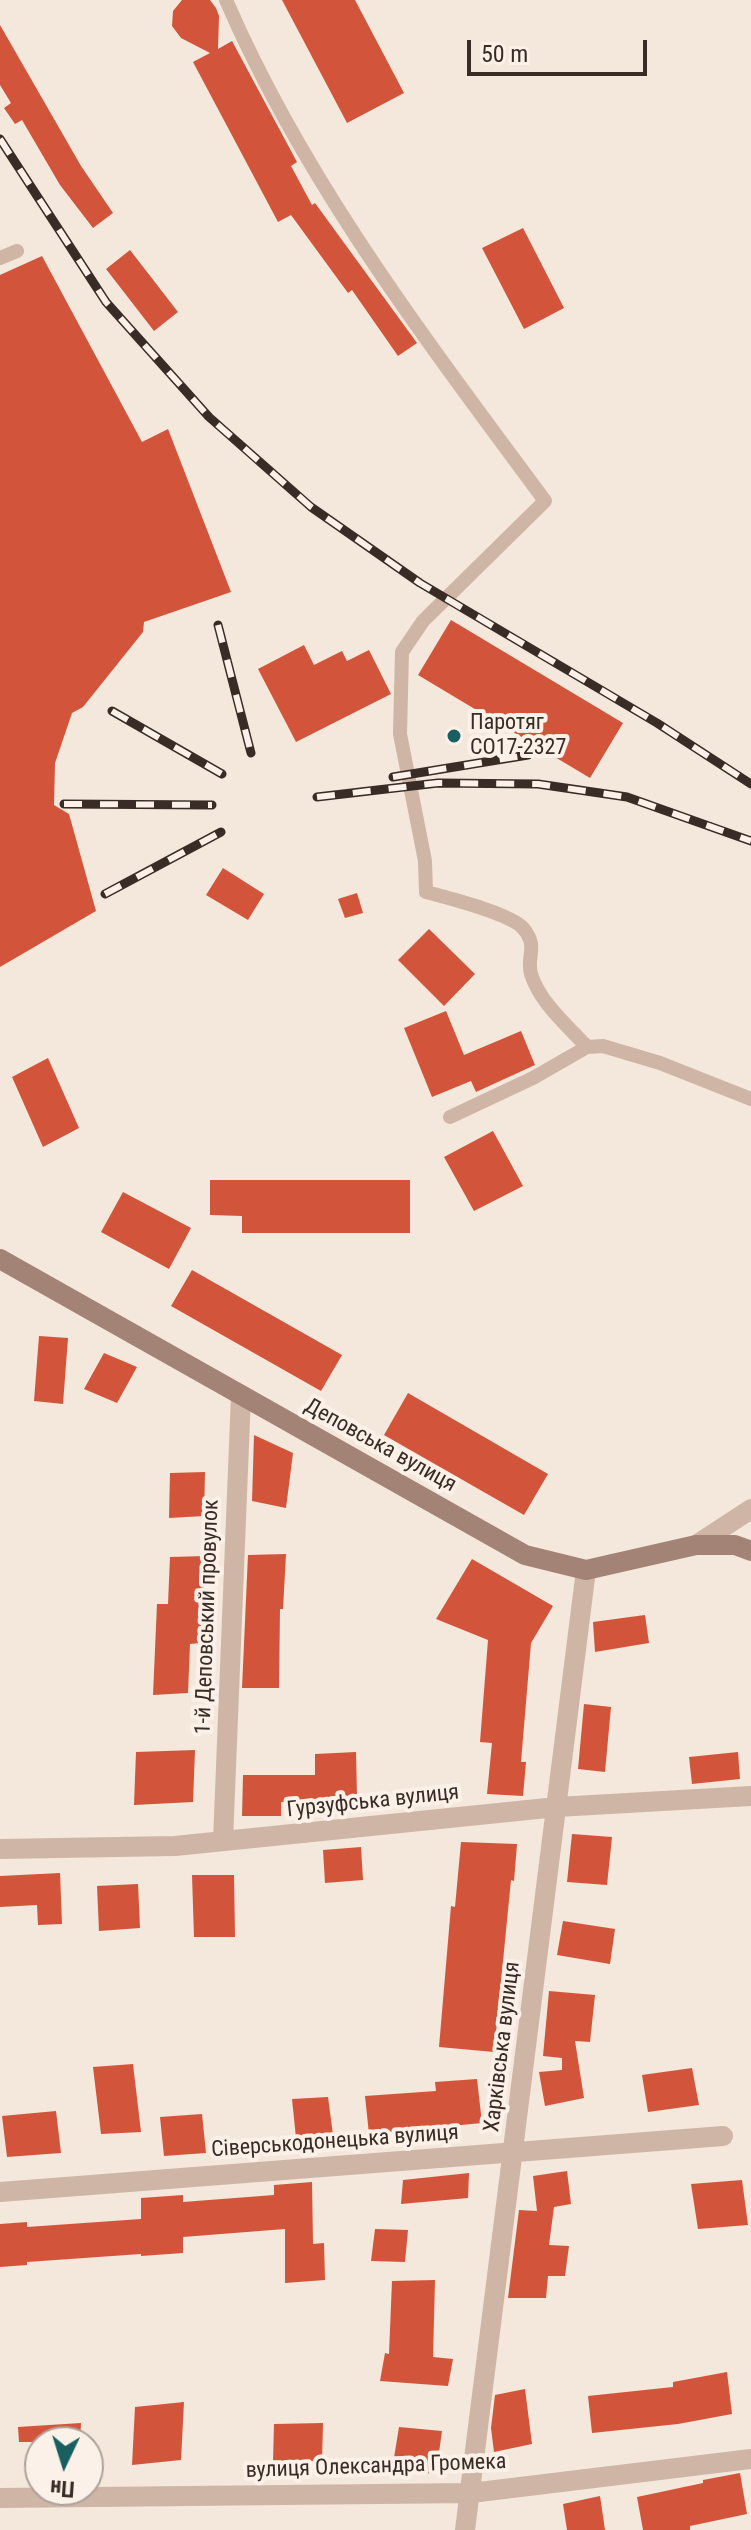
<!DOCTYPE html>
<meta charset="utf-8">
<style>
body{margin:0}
#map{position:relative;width:751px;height:2530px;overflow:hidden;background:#f4e7db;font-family:"Roboto Condensed",sans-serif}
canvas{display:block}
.north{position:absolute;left:24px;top:2426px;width:80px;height:80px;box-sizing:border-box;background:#fbf1e8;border:2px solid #ada29b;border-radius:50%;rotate:184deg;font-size:22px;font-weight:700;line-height:32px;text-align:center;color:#392c27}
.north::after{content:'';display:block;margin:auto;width:28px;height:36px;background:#185f5f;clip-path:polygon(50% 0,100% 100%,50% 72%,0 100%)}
.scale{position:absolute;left:467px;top:40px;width:180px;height:36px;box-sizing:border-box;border:4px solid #392c27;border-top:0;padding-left:10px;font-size:24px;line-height:28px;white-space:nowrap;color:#392c27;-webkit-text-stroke:6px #fbf1e8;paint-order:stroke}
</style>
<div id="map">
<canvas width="751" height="2530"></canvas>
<div class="north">Пн</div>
<div class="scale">50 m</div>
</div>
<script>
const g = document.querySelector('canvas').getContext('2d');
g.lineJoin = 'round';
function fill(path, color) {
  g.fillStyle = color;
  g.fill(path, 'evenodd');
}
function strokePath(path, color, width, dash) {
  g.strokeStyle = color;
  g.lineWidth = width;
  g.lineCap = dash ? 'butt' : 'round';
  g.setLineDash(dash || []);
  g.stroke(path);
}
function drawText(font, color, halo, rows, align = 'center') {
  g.font = font + ' "Roboto Condensed",sans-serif';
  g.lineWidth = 8;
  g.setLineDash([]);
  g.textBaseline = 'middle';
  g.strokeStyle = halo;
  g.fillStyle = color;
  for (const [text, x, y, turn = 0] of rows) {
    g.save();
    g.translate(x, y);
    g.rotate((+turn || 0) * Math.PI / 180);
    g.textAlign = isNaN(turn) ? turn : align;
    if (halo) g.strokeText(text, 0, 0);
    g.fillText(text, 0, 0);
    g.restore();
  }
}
fill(new Path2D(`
 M 182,0 L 210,0 L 216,8 L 219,16 L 218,49 L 232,41 L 297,162 L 291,166 L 312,205 L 315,203 L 417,343 L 398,356 L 352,290 L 348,293 L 291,215 L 278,222 L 193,62 L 210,53 L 181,38 L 172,26 L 173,11 Z
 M 282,0 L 355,0 L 404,93 L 347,123 Z
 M 0,25 L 81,166 L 113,213 L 93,228 L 60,185 L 22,120 L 15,124 L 4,108 L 11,103 L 0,85 Z
 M 523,228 L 564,308 L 524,329 L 482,248 Z
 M 130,250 L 178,312 L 154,331 L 106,269 Z
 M 42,256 L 142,442 L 168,429 L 231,592 L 144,622 L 143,632 L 83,707 L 72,713 L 55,763 L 54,805 L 69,814 L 96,911 L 0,967 L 0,275 Z
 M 451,620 L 623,723 L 590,778 L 418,675 Z
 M 304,645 L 314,665 L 342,651 L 347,661 L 369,650 L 391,694 L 296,742 L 258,669 Z
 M 223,868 L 264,894 L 248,920 L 206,895 Z
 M 357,893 L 363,913 L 345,918 L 338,899 Z
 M 429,929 L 475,974 L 444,1006 L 398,960 Z
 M 446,1011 L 464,1055 L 521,1031 L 535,1065 L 476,1092 L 471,1081 L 432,1097 L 404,1028 Z
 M 48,1058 L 79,1128 L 43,1147 L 12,1077 Z
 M 493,1131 L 523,1186 L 474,1211 L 444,1157 Z
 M 210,1180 L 410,1180 L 410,1233 L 242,1233 L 242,1216 L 210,1215 Z
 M 123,1192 L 191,1228 L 169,1269 L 101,1232 Z
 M 192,1270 L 342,1355 L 321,1391 L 171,1306 Z
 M 39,1336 L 68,1338 L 63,1404 L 34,1401 Z
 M 104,1353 L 137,1367 L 117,1403 L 84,1389 Z
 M 408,1393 L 548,1474 L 524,1515 L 384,1435 Z
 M 254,1435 L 293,1453 L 286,1508 L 252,1501 Z
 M 205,1472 L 204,1516 L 169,1518 L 170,1473 Z
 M 286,1554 L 283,1609 L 280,1609 L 279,1688 L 242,1688 L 248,1555 Z
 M 206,1556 L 200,1643 L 190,1644 L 188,1693 L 153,1695 L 157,1604 L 168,1604 L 170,1557 Z
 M 472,1559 L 553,1606 L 531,1643 L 521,1762 L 526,1762 L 523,1796 L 487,1794 L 492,1743 L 480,1742 L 488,1640 L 436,1619 Z
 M 645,1615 L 649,1643 L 595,1652 L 593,1622 Z
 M 584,1704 L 611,1707 L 605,1772 L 578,1769 Z
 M 195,1750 L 193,1802 L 134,1805 L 136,1752 Z
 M 356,1752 L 357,1797 L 281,1802 L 281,1816 L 242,1816 L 243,1775 L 315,1775 L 315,1754 Z
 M 738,1752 L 740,1779 L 692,1784 L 689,1757 Z
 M 572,1834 L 612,1837 L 607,1885 L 567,1882 Z
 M 461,1842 L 517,1844 L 514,1881 L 511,1880 L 494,2052 L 439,2047 L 451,1906 L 455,1907 Z
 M 361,1847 L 363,1880 L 325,1883 L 323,1850 Z
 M 60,1873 L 62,1924 L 38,1925 L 37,1905 L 0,1907 L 0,1876 Z
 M 192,1875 L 234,1875 L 235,1937 L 194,1937 Z
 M 138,1884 L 140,1928 L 99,1931 L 97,1886 Z
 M 563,1921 L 615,1929 L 610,1964 L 557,1955 Z
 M 549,1991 L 595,1995 L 590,2042 L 575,2041 L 584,2098 L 545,2106 L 539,2072 L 562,2070 L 562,2058 L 543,2056 Z
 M 133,2064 L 141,2132 L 101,2134 L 93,2067 Z
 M 692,2068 L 699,2105 L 648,2112 L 642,2075 Z
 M 477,2079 L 482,2123 L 369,2134 L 365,2096 L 436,2091 L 435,2082 Z
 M 328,2097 L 333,2135 L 296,2138 L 292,2099 Z
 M 56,2111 L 61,2153 L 7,2157 L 2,2116 Z
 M 202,2114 L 206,2153 L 164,2156 L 160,2117 Z
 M 567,2171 L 571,2204 L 554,2207 L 549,2245 L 569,2246 L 565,2276 L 548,2276 L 546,2298 L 508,2298 L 519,2210 L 537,2211 L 533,2176 Z
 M 469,2173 L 468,2198 L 401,2204 L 403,2180 Z
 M 742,2180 L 748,2225 L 698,2229 L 691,2184 Z
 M 312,2182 L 313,2244 L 324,2243 L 325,2280 L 285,2283 L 285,2229 L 183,2237 L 183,2253 L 141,2256 L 141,2254 L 27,2262 L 27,2265 L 0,2267 L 0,2224 L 27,2222 L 27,2227 L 141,2219 L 141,2198 L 183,2195 L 183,2202 L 274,2195 L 274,2185 Z
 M 375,2229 L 408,2230 L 405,2262 L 371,2261 Z
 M 435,2280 L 433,2357 L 453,2359 L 448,2386 L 380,2381 L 385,2353 L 389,2354 L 392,2281 Z
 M 727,2372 L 732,2414 L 678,2424 L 592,2433 L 588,2396 L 673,2387 L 673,2382 Z
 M 525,2389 L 532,2444 L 494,2452 L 491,2428 L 495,2395 Z
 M 184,2402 L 181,2460 L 132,2465 L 135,2407 Z
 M 81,2423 L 80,2442 L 19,2442 L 18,2427 Z
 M 323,2423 L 322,2461 L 273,2462 L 274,2424 Z
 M 399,2427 L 442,2431 L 436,2474 L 392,2470 Z
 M 740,2473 L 747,2514 L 690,2526 L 690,2530 L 643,2530 L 637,2497 L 703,2483 L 703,2480 Z
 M 600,2496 L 605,2530 L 567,2530 L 563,2504 Z`), '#d2553b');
strokePath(new Path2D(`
 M 226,0 C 305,183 427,341 545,501 L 423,621 L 402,652 L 400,734 L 425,861 L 426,892 C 448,898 509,913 523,928 C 539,947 526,956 531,974 C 540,1003 568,1026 587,1047
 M 0,258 L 17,251
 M 450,1117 L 533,1078 L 587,1047 L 603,1046 L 660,1063 L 751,1099`), '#ceb5a5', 14);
strokePath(new Path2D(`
 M 696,1545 L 751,1509
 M 223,1841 L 241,1395
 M 0,1849 L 175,1846 L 557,1807 L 751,1796
 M 0,2192 L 723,2136
 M 0,2498 L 471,2493 L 751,2459
 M 465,2530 L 586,1570`), '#ceb5a5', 20);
strokePath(new Path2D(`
 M 0,1259 L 525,1555 L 586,1570 L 696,1545 L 735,1545 L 751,1551`), '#a28376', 20);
const rail = new Path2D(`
 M 0,139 L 106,302 L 209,417 L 311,507 L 420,583 L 657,723 L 751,784
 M 218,625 L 251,753
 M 112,711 L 222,774
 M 393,777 L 528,755
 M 317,797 L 438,783 L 538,784 L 627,797 L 751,841
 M 64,804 L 212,805
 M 105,894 L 221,832`);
strokePath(rail, '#392c27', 9);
strokePath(rail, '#fbf1e8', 6, [18]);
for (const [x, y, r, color] of [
 [454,736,8,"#185f5f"]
]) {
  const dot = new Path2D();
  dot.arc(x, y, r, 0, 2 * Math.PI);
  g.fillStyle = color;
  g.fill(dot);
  strokePath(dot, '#fbf1e8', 3);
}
drawText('22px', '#392c27', '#fbf1e8', [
 ["Паротяг",470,723],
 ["СО17-2327",470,748]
], 'left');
drawText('22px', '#392c27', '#fbf1e8', [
 ["Деповська вулиця",380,1446,29],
 ["1-й Деповський провулок",208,1617,-88],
 ["Гурзуфська вулиця",373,1802,-6],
 ["Харківська вулиця",503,2047,-83],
 ["Сіверськодонецька вулиця",335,2142,-4],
 ["вулиця Олександра Громека",376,2467,-2]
]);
</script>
